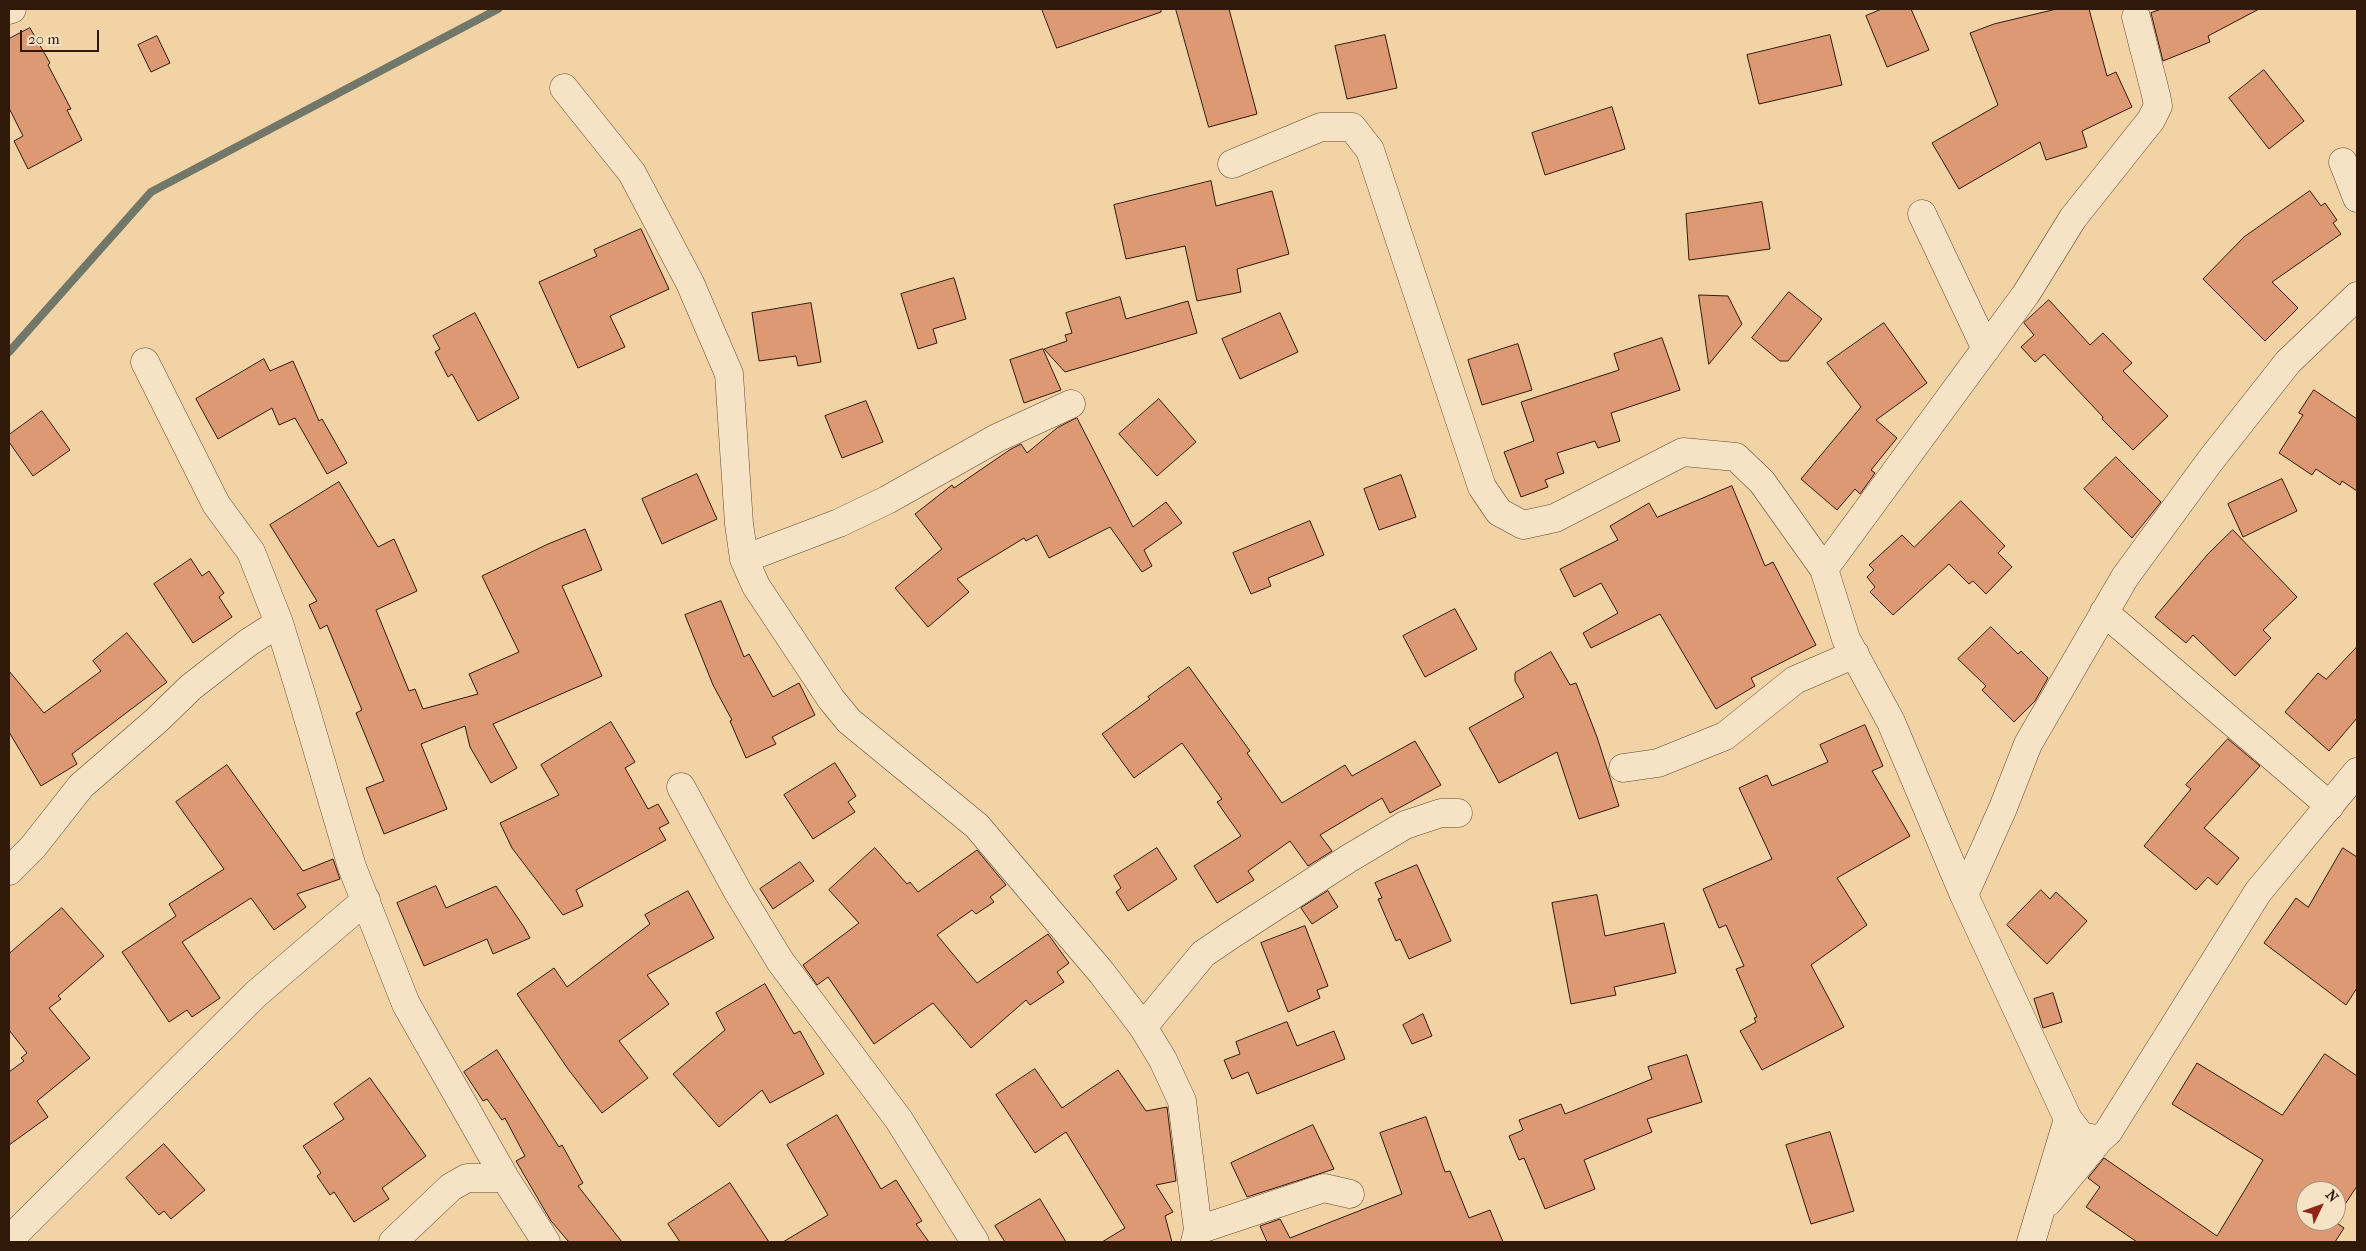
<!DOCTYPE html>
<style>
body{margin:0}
#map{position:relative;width:2366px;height:1251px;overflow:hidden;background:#f1d3a5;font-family:"IM FELL French Canon",serif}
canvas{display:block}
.frame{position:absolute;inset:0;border:10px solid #31190a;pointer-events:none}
.north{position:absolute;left:2296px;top:1181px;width:50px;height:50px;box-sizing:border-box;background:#f6e2c4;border:1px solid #a7927a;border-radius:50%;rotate:48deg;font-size:14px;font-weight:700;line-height:20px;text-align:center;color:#31190a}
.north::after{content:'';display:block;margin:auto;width:18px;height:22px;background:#8f2418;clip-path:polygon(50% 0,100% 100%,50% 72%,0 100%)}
.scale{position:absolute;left:20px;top:30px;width:79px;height:22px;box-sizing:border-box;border:2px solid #31190a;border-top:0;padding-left:6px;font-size:15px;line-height:18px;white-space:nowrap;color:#31190a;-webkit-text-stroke:4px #f6e2c4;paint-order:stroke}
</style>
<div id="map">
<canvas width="2366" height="1251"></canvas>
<div class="frame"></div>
<div class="north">N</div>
<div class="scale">20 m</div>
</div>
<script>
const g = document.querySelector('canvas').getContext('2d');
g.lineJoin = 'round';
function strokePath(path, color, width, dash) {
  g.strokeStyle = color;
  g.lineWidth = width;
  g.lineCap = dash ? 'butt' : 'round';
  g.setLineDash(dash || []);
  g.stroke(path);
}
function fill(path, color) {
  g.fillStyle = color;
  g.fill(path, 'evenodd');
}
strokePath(new Path2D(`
 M 9,352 L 151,192 L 498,9`), '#717869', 8);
const building = new Path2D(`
 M 1042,9 L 1161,9 L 1161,12 L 1057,48 Z
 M 1176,9 L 1229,9 L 1257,114 L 1209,127 Z
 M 1882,9 L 1911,9 L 1929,50 L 1887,67 L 1866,16 Z
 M 2057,9 L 2089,9 L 2107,76 L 2116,72 L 2132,107 L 2082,131 L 2087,147 L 2046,160 L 2040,142 L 1959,189 L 1932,143 L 1998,105 L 1970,33 L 1994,24 Z
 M 2162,9 L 2259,9 L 2208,36 L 2210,42 L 2163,61 L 2151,13 Z
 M 30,28 L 50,63 L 48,65 L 71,109 L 67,110 L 82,140 L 28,169 L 14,141 L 23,136 L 9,108 L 9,39 Z
 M 1385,35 L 1397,88 L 1347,99 L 1335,46 Z
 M 1830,35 L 1842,85 L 1759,104 L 1747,55 Z
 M 157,36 L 170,63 L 151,72 L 138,45 Z
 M 2264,70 L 2304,121 L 2269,149 L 2229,98 Z
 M 1612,107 L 1625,149 L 1545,175 L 1532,133 Z
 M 1211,181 L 1216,206 L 1272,191 L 1289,254 L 1237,269 L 1241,292 L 1197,301 L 1185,246 L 1126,259 L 1114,205 Z
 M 2310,191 L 2321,206 L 2325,203 L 2337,220 L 2333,223 L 2341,234 L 2272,282 L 2298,308 L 2265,341 L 2203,279 L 2244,237 Z
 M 1762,202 L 1770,249 L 1689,260 L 1686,214 Z
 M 641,229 L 669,289 L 610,316 L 625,347 L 578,368 L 539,282 L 597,256 L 594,250 Z
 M 954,278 L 966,319 L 933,329 L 937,343 L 918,349 L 901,294 Z
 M 1789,292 L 1822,319 L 1788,361 L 1780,361 L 1752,338 Z
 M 1699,295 L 1728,296 L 1742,324 L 1709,364 Z
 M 1120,297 L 1126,319 L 1188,301 L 1197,333 L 1065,372 L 1044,349 L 1067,341 L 1065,335 L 1072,333 L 1066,313 Z
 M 2049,300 L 2090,345 L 2103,333 L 2132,363 L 2123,371 L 2168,416 L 2133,450 L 2102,419 L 2103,417 L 2044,354 L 2035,362 L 2021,347 L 2034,335 L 2024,323 Z
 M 811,303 L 821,362 L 798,366 L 796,356 L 759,361 L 752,313 Z
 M 475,313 L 519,398 L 478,421 L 452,374 L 448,377 L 435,352 L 440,349 L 433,336 Z
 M 1280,313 L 1298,352 L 1240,379 L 1222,339 Z
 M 1884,323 L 1927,383 L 1876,420 L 1897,438 L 1871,470 L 1875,473 L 1860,494 L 1855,489 L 1837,510 L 1801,479 L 1861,407 L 1827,363 Z
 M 1662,338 L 1680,390 L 1611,413 L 1620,441 L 1598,448 L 1595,441 L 1557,453 L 1564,473 L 1545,480 L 1548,487 L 1521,497 L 1504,452 L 1534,441 L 1521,402 L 1619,370 L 1614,354 Z
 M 1518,344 L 1532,390 L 1482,405 L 1468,360 Z
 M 1043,349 L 1061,390 L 1024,403 L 1010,360 Z
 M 264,359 L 270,371 L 293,361 L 319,421 L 322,419 L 347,463 L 327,474 L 295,418 L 279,425 L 272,408 L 218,439 L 196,399 Z
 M 2314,390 L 2357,419 L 2357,491 L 2342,481 L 2340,485 L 2316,469 L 2312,475 L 2279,453 L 2303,415 L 2299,413 Z
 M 1159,399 L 1196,442 L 1157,476 L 1119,434 Z
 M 866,401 L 883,442 L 842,458 L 825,416 Z
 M 42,411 L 70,450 L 33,476 L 9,442 L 9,435 Z
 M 1077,418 L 1133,527 L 1166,502 L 1182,523 L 1144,550 L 1152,566 L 1142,572 L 1110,527 L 1049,558 L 1037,535 L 1026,541 L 1024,538 L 957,579 L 969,592 L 928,627 L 895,588 L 942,549 L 915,514 L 952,485 L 954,488 L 1011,449 L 1021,444 L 1027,453 L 1057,428 Z
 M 2116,457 L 2161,502 L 2132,538 L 2084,489 Z
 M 697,474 L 717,519 L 662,544 L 642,499 Z
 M 1401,475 L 1416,517 L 1379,530 L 1364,489 Z
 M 2282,479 L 2297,511 L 2243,537 L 2228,504 Z
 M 339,482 L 378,547 L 394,539 L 417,591 L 376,610 L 409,691 L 415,689 L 423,709 L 478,694 L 469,674 L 519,652 L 482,576 L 548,544 L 585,529 L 602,570 L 562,586 L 602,676 L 493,724 L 517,768 L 491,783 L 470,747 L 465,726 L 421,744 L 447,809 L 384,834 L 366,788 L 384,781 L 356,713 L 362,710 L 327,625 L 320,629 L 309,605 L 317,601 L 270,525 Z
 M 1732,486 L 1765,566 L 1773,562 L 1816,645 L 1751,678 L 1755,686 L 1716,709 L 1660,614 L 1591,648 L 1583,633 L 1618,613 L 1601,583 L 1574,597 L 1560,569 L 1618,540 L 1610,526 L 1649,503 L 1657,517 Z
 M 1961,501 L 2005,546 L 1998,553 L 2012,567 L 1986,594 L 1973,581 L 1969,584 L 1949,564 L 1893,615 L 1870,592 L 1875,587 L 1867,577 L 1874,570 L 1869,565 L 1902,535 L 1914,547 Z
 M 1310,521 L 1324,555 L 1268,578 L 1271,586 L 1251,594 L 1233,553 Z
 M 2233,530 L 2297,597 L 2263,630 L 2271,638 L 2235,676 L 2193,635 L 2186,643 L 2155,617 L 2208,554 Z
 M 191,559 L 202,576 L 209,571 L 224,593 L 219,597 L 232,617 L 193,643 L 154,584 Z
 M 721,601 L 744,657 L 749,654 L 773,697 L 799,683 L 815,715 L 772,737 L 776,744 L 746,758 L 730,721 L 732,720 L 713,685 L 685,615 Z
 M 1455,609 L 1477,649 L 1425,677 L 1403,636 Z
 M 1991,627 L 2018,654 L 2021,651 L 2048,678 L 2035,701 L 2014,722 L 1982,690 L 1986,686 L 1958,659 Z
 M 127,633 L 167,682 L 72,754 L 77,764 L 41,786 L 9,732 L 9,671 L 44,713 L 101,671 L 93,661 Z
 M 2357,647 L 2357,718 L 2329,751 L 2285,712 L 2318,673 L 2326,679 Z
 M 1551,652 L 1570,685 L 1576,683 L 1597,737 L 1619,806 L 1579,819 L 1557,752 L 1499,783 L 1469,728 L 1524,697 L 1515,681 L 1515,673 Z
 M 1189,667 L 1250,751 L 1247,753 L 1282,803 L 1345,765 L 1352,776 L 1415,741 L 1441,785 L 1390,813 L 1382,798 L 1320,835 L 1332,851 L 1308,866 L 1290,841 L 1248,871 L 1254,880 L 1217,903 L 1194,866 L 1241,836 L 1217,802 L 1222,799 L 1182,743 L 1134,778 L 1102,734 L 1150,699 L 1148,697 Z
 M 611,722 L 635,762 L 625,768 L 648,809 L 658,804 L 669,823 L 659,828 L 666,840 L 576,890 L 583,906 L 563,915 L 512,848 L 500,823 L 559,795 L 541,765 Z
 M 1865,725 L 1883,766 L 1872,771 L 1910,836 L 1837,878 L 1867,925 L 1811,965 L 1844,1027 L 1762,1070 L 1740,1031 L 1756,1022 L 1754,1018 L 1757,1017 L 1736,969 L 1744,966 L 1726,925 L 1719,928 L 1703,889 L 1772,859 L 1739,788 L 1767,775 L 1772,786 L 1828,762 L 1820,745 Z
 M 2228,739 L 2260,766 L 2204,828 L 2239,858 L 2217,885 L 2208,877 L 2196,890 L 2144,846 L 2191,789 L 2186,785 Z
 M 835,763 L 856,796 L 848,802 L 855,812 L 813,839 L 784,795 Z
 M 227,765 L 303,871 L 333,859 L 340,879 L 297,894 L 306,907 L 274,930 L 251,898 L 182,942 L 220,998 L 192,1017 L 187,1010 L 169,1022 L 122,952 L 176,916 L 169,904 L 224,869 L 176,802 Z
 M 875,848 L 907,884 L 910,882 L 918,892 L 977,850 L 1006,885 L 990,897 L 994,902 L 976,914 L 972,910 L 937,935 L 977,983 L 1048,934 L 1069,963 L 1057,972 L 1064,982 L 1030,1005 L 1026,1000 L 971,1048 L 933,1003 L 874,1044 L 828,977 L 817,985 L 803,965 L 859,923 L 829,890 Z
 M 1157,848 L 1177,879 L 1128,911 L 1116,892 L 1121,888 L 1114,876 Z
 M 2343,848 L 2357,857 L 2357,988 L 2346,1005 L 2264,943 L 2296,898 L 2308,907 Z
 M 800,862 L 814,881 L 773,909 L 760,889 Z
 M 1417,865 L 1451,941 L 1409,959 L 1400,939 L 1396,941 L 1378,899 L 1382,898 L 1375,883 Z
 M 436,886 L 446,908 L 496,886 L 524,927 L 530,938 L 493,954 L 487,939 L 424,966 L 397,903 Z
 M 2041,890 L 2050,899 L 2056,892 L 2087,921 L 2047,964 L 2007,925 Z
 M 688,891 L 714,938 L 647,975 L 669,1004 L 619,1041 L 648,1078 L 602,1113 L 568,1069 L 517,994 L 554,968 L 567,987 L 650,924 L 645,915 Z
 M 1328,891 L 1338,907 L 1312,924 L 1301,908 Z
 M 1597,895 L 1605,936 L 1664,923 L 1676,973 L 1614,987 L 1616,995 L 1571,1004 L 1552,903 Z
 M 62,908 L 104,956 L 58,996 L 61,999 L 49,1008 L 90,1058 L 37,1101 L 48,1117 L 9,1145 L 9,1072 L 24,1061 L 21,1058 L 27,1053 L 9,1030 L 9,954 Z
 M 1305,926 L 1328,986 L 1317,990 L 1320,998 L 1288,1012 L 1261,943 Z
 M 765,984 L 794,1034 L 800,1031 L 824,1074 L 770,1103 L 762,1090 L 719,1127 L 673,1074 L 725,1030 L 716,1013 Z
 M 2053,993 L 2062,1022 L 2043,1028 L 2034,999 Z
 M 1423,1014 L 1432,1036 L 1412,1044 L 1403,1025 Z
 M 1287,1022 L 1297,1046 L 1334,1031 L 1345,1059 L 1257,1094 L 1248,1072 L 1232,1079 L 1224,1060 L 1240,1054 L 1236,1042 Z
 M 497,1050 L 559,1147 L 562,1145 L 583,1183 L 578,1186 L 622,1242 L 569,1242 L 551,1221 L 516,1161 L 525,1156 L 505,1118 L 502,1120 L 487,1099 L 483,1101 L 464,1072 Z
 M 2325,1054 L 2357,1076 L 2357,1186 L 2336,1218 L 2336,1191 L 2306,1191 L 2306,1221 L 2334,1221 L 2344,1228 L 2335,1242 L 2137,1242 L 2086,1207 L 2100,1187 L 2088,1178 L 2104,1158 L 2217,1236 L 2263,1160 L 2172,1104 L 2197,1063 L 2282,1115 Z
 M 1687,1055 L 1702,1102 L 1647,1119 L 1652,1132 L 1584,1160 L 1595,1189 L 1545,1209 L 1524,1158 L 1519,1160 L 1509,1136 L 1523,1130 L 1519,1120 L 1561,1104 L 1565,1114 L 1652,1079 L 1648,1067 Z
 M 1035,1069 L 1062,1108 L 1118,1070 L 1146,1111 L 1167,1107 L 1176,1181 L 1156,1185 L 1173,1212 L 1165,1216 L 1172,1242 L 1102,1242 L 1125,1228 L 1066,1132 L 1035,1153 L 996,1095 Z
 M 370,1078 L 426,1156 L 382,1188 L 389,1199 L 354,1222 L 334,1192 L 330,1195 L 317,1176 L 321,1173 L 303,1146 L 344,1119 L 334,1104 Z
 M 837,1115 L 881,1189 L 896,1180 L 922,1221 L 916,1224 L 929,1242 L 783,1242 L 828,1215 L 787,1145 Z
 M 1426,1117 L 1445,1172 L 1450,1171 L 1469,1218 L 1490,1210 L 1503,1242 L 1267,1242 L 1260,1226 L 1280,1219 L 1290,1238 L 1402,1194 L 1380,1133 Z
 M 1313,1125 L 1334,1169 L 1247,1197 L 1231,1163 Z
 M 1830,1132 L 1854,1211 L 1811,1224 L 1786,1145 Z
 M 164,1144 L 205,1190 L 171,1219 L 164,1211 L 159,1215 L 126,1178 Z
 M 730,1183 L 769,1242 L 680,1242 L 668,1224 Z
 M 1040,1199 L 1066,1242 L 1005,1242 L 995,1226 Z`);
fill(building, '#dd9973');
strokePath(building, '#31190a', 1);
const street = new Path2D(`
 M 9,10 L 12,9
 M 564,88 L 632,173 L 690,283 L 729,374 L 739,524 L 744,559 L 756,586 L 831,699 L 849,721 L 977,826 L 1101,972 L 1143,1027 L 1163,1060 L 1182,1101 L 1198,1230 L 1195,1242
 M 2343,162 L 2357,198
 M 1232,164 L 1321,127 L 1352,127 L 1370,150 L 1482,487 L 1499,512 L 1523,525 L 1555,518 L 1683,452 L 1736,457 L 1762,482 L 1824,569 L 1846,639 L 1891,722 L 1964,895 L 2068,1119 L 2081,1136 L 2099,1140 L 2108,1132 L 2258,892 L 2357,772
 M 1922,214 L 1986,349
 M 145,362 L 216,504 L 251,552 L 279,623 L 301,694 L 352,867 L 406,1004 L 505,1178 L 546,1242
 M 744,559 L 839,523 L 887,500 L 997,438 L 1071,404
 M 1824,569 L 2026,294 L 2073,218 L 2151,120 L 2158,106 L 2156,95 L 2136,17
 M 2104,612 L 2330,806
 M 1623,768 L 1658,763 L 1725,736 L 1795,680 L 1855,654
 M 681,787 L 738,892 L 780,961 L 899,1120 L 975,1242
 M 9,871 L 33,847 L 81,786 L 157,720 L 191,687 L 249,642 L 279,623
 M 1964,895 L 2003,808 L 2028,744 L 2125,577 L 2210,461 L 2288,362 L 2357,296
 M 1143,1027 L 1203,954 L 1231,935 L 1348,859 L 1405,825 L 1441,813 L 1458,813
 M 2048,1202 L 2099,1140
 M 1198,1230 L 1324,1188 L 1350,1194
 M 9,1240 L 256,994 L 366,900
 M 393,1242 L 451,1187 L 467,1178 L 505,1178
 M 2031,1242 L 2068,1119`);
strokePath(street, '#614831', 29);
strokePath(street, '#f6e2c4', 28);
</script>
